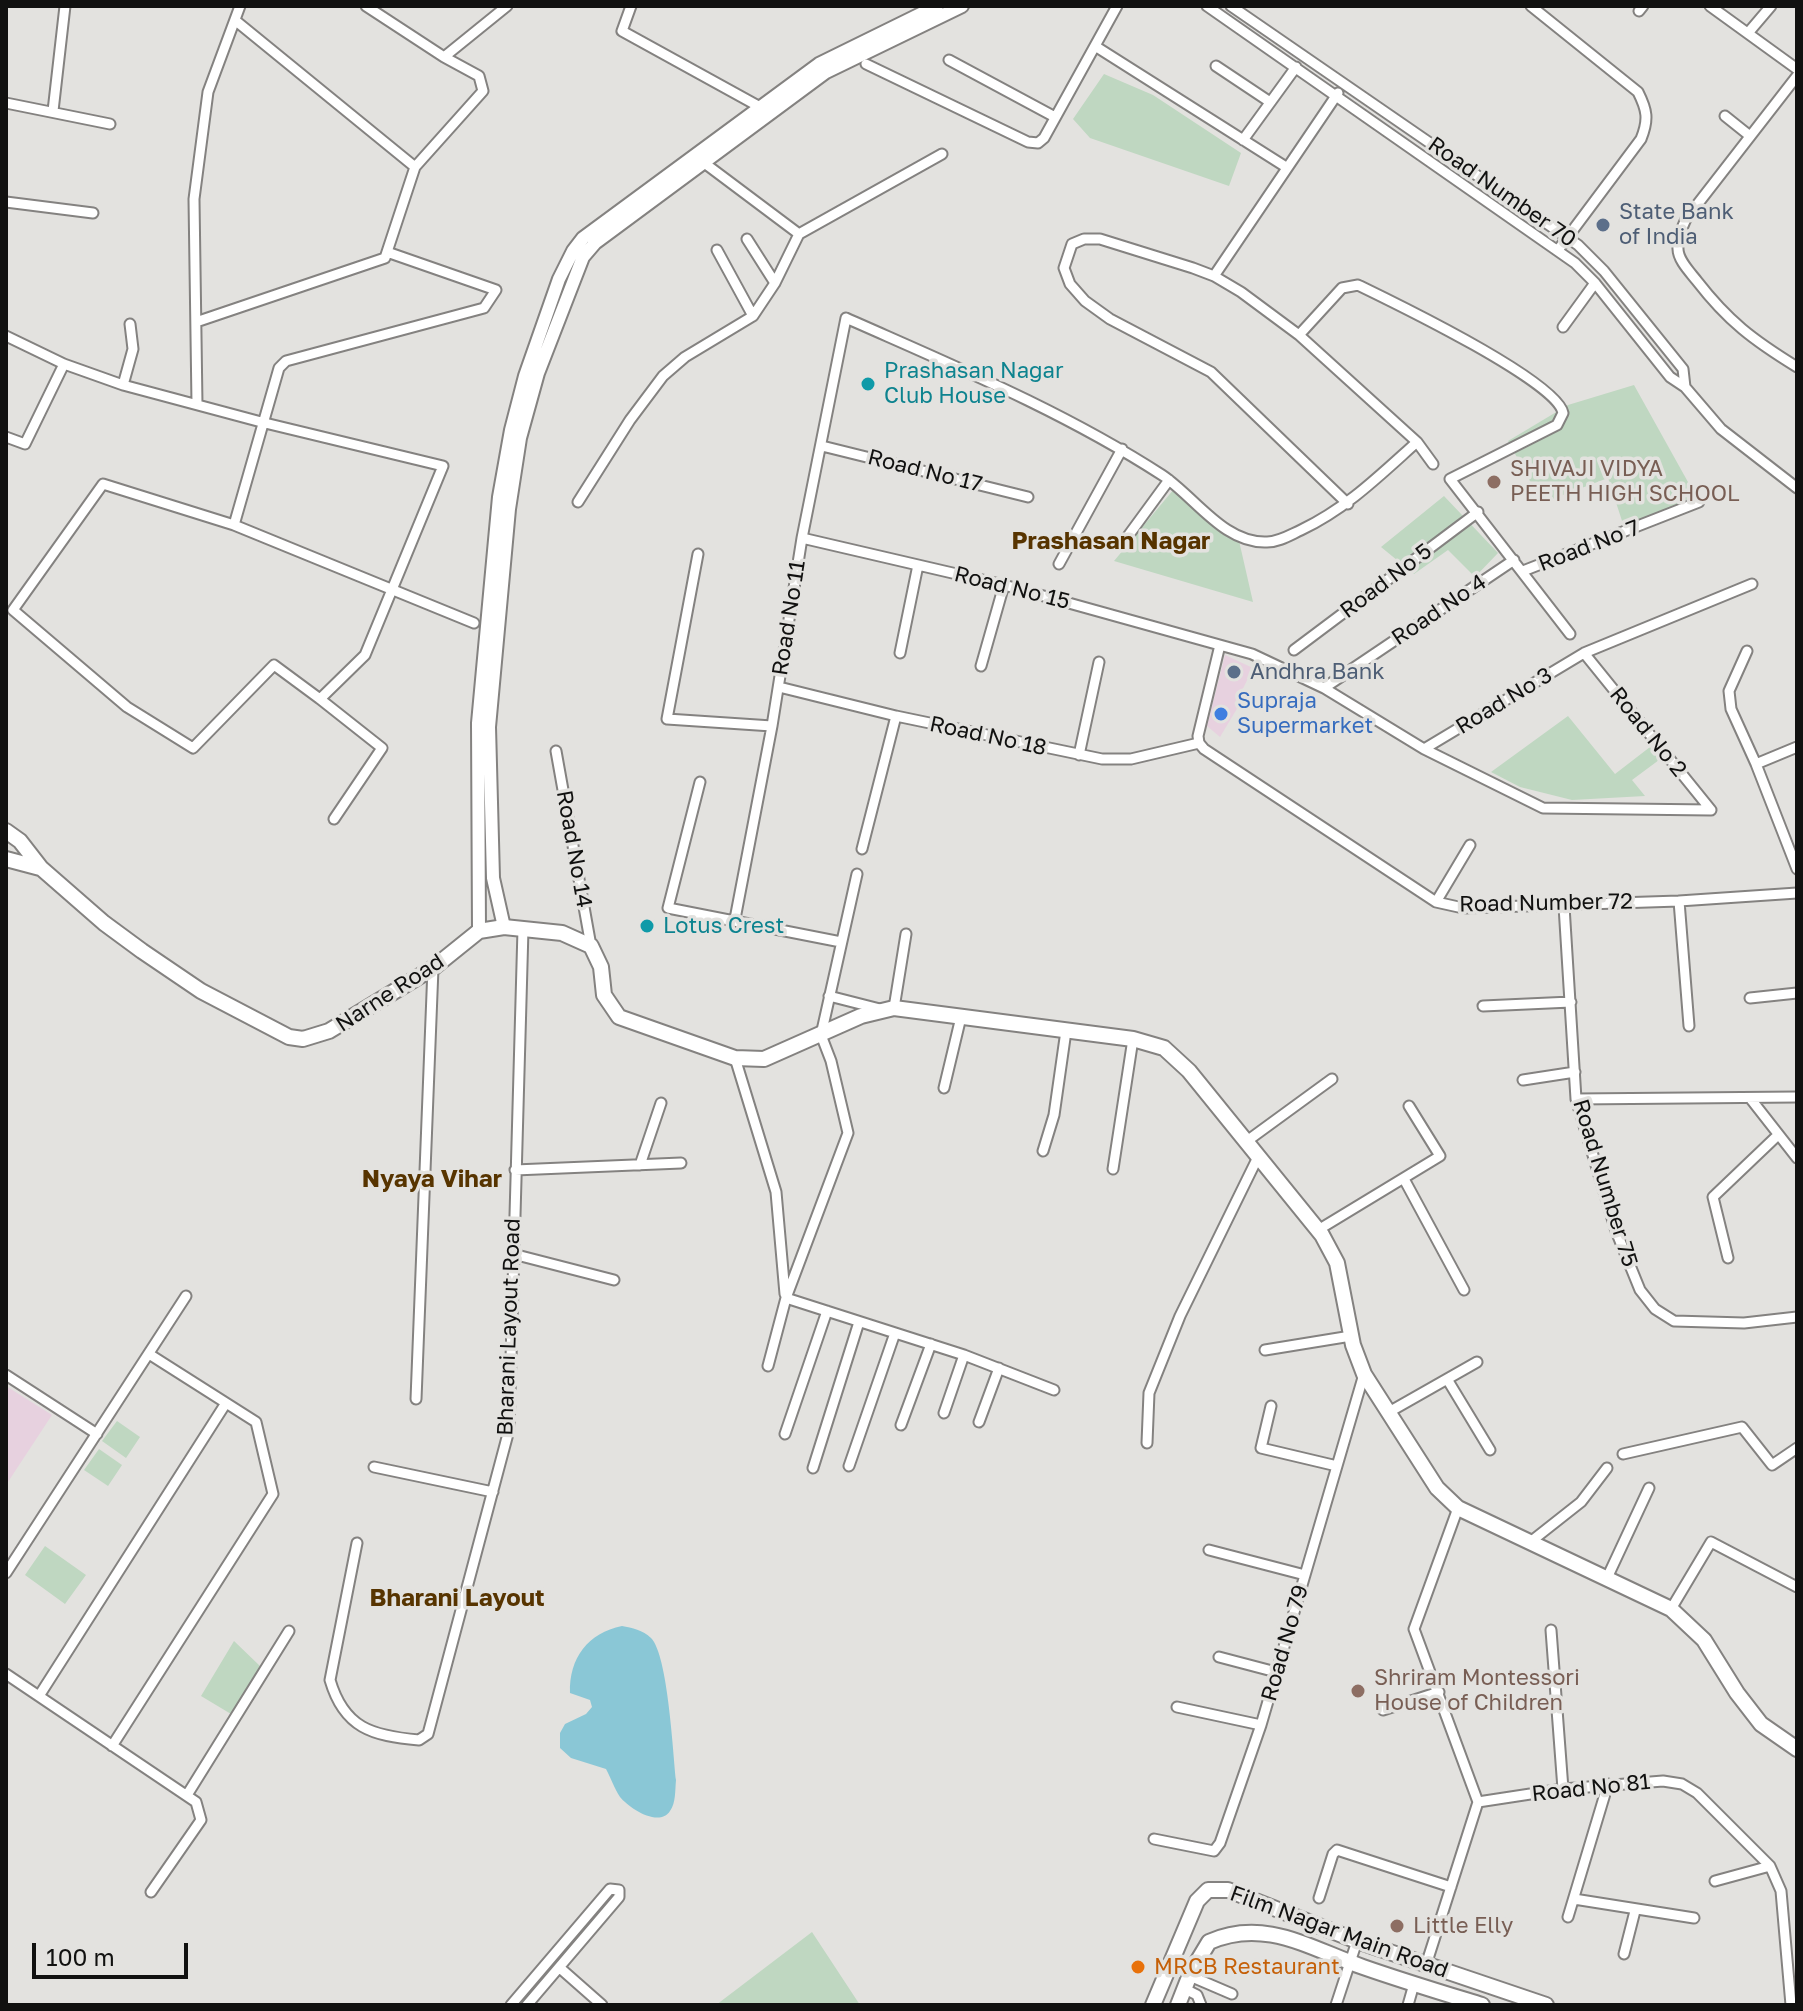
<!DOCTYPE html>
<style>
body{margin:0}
#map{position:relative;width:1803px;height:2011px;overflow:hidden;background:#e3e2df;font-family:"Golos Text",sans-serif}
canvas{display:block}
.frame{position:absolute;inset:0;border:8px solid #111110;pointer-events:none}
.scale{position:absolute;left:32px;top:1943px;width:156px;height:36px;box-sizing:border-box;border:4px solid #111110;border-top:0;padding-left:10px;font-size:24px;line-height:28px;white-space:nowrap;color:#111110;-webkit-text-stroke:6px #e3e2df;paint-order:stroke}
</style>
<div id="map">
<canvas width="1803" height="2011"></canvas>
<div class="frame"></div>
<div class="scale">100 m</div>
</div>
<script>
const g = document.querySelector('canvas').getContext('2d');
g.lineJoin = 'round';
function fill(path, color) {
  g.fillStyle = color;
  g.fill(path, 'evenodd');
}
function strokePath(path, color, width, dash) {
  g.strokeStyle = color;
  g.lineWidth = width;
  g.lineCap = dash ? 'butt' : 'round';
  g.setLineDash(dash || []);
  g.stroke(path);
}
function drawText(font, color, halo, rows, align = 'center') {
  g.font = font + ' "Golos Text",sans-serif';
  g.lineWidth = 7;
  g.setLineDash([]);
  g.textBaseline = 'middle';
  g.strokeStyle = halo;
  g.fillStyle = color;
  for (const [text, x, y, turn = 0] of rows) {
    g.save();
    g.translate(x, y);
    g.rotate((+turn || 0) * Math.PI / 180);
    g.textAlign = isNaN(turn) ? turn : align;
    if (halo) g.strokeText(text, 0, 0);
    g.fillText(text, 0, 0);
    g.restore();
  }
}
fill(new Path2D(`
 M 1225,655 L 1253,668 L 1236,703 L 1238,707 L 1220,737 L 1207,726 Z
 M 6,1386 L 52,1415 L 6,1485 Z`), '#e7d1df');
fill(new Path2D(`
 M 1104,74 L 1153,95 L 1241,153 L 1229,186 L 1090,138 L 1073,119 Z
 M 1634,385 L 1698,500 L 1625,530 L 1608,478 L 1542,503 L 1508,441 L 1568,405 Z
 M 1179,483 L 1237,532 L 1253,602 L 1114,561 Z
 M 1444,496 L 1498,553 L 1475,577 L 1448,550 L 1414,574 L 1381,547 Z
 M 1568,716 L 1615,774 L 1650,747 L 1659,760 L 1632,780 L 1645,796 L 1572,800 L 1520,787 L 1491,772 Z
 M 117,1421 L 140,1437 L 126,1458 L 102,1441 Z
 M 99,1449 L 122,1465 L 108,1486 L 84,1470 Z
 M 45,1546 L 86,1575 L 65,1604 L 25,1575 Z
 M 234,1641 L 260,1666 L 231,1714 L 201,1696 Z
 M 812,1932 L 860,2005 L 716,2005 Z`), '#bfd7c1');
fill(new Path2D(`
 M 622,1626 C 632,1628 643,1630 651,1638 C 668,1655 673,1753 676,1780 C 675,1790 676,1803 670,1811 C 659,1828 629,1808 620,1797 C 614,1788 611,1778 606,1769 L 571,1758 L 560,1748 L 560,1733 L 565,1724 L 586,1714 L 592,1707 L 590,1700 L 570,1693 C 569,1658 588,1633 622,1626 Z`), '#8ac7d6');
const minor = new Path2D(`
 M 631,6 L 622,31 L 760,107
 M 1207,6 L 1575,263 L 1595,283 L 1670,377 L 1685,387
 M 1231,6 L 1578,245 L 1604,271 L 1683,369 L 1685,387 L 1721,429 L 1797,488
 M 1531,6 L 1638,92 C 1647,110 1649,119 1641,139 L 1558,250
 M 1710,6 L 1797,69
 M 1639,11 L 1643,6
 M 236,21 L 415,167
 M 1748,33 L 1771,6
 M 1095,46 L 1286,167
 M 444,57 L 507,6
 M 949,60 L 1055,117
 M 866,64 L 1028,142 L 1038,143 L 1044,138 L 1117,6
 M 1216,66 L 1270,102
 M 1797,76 L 1686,219 C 1682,228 1677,238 1678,249 C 1678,260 1690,272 1697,281 C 1728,321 1753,340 1797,367
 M 6,103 L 110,124
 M 53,111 L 65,6
 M 1725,116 L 1750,136
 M 1243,140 L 1296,67
 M 6,202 L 93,213
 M 799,234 L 942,154
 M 747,239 L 775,283
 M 717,250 L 753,316
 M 1214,276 L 1338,93
 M 196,322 L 385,258 L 415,167 L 483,91 L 479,76 L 444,57 L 366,6
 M 1563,327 L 1595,283
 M 1299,335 L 1342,288 L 1358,285 C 1393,302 1557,381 1563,413 L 1557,425 L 1450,479 L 1570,634
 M 6,336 L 64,364 L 123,385 L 265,423 L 443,466 L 365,655 L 320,699 L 382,748 L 334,819
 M 123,385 L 133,349 L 130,324
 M 197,404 L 194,199 L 208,92 L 240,6
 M 6,437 L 25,444 L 64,364
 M 822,446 L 1028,497
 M 578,502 L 630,420 L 663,376 L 685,357 L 753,316 L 775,283 L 799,234 L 699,159
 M 1348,504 L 1211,372 L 1110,319 L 1085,301 L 1070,284 L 1064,268 L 1072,244 L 1084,239 L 1100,239 L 1193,268 L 1214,276 L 1241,292 L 1299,335 L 1417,442 L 1433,464
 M 234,525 L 279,368 L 286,361 L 484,308 L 496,290 L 387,252
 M 1128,536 L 1169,480
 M 802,538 L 1004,585 L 1252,654 L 1324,688 L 1424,749 L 1543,808 L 1711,810
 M 698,554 L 667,719 L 772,726
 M 1059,564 L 1122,449
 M 1523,571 L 1699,502
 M 1294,650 L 1478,512
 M 1747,651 L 1729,691 L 1731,709 L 1756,764 L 1797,869
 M 900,653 L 918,565
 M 1584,653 L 1711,810
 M 981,666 L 1004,585
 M 779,687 L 896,716 L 1102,759 L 1131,759 L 1199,743
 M 1324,688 L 1514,560
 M 320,699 L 274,665 L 193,748 L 127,707 L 13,610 L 103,484 L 234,525 L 474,623
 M 1199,743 L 1204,749 L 1436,902 L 1463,908 L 1679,901 L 1797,893
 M 1199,743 L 1198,736 L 1220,645
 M 1424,749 L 1584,653 L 1752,584
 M 556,751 L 591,946
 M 1079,755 L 1099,662
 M 1756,764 L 1797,747
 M 700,782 L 668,908 L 841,942
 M 862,849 L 896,716
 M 1679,901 L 1689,1026
 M 1436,902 L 1470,845
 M 1564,906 L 1576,1099 L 1616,1231 L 1640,1290 L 1655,1309 L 1674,1321 L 1744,1323 L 1797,1317
 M 735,919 L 772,726 L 802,538 L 846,318 C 954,366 1063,411 1162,475 C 1195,497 1224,544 1267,542 C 1279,542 1290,535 1301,530 C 1347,508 1379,476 1417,442
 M 829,996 L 880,1009
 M 1750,998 L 1797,993
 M 1483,1006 L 1571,1002
 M 894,1008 L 906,934
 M 735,1058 L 776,1192 L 785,1294
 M 1523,1080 L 1575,1072
 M 944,1088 L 961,1017
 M 1750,1098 L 1797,1158
 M 1576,1099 L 1797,1097
 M 1247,1141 L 1332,1079
 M 1043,1151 L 1054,1115 L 1066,1031
 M 640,1165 L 661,1103
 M 1113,1169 L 1133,1039
 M 515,1170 L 681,1163
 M 1404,1179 L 1464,1290
 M 1318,1230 L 1440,1156 L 1409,1106
 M 513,1254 L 614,1280
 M 1728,1258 L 1713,1197 L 1778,1135
 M 786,1298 L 964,1355 L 1054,1390
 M 1265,1350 L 1351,1336
 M 768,1366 L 786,1298 L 848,1133 L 831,1061 L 821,1035 L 857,874
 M 6,1375 L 97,1434
 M 1447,1379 L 1490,1450
 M 416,1399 L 433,968
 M 1271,1406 L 1261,1448 L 1337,1466
 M 1389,1412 L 1477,1362
 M 944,1413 L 964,1355
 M 979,1422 L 999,1368
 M 901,1425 L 931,1344
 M 785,1434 L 827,1311
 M 1147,1443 L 1149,1393 L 1180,1316 L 1259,1155
 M 1623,1454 L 1742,1427 L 1772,1465 L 1797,1448
 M 849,1466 L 895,1333
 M 374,1467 L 493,1492
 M 813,1468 L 859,1322
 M 357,1543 L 330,1680 C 344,1728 372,1736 419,1740 L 428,1734 L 509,1430 L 523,929
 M 1529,1543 L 1581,1502 L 1607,1468
 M 1209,1550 L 1305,1575
 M 6,1573 L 186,1296
 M 1607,1578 L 1649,1488
 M 1671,1609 L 1711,1542 L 1797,1587
 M 1551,1630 L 1563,1789
 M 1219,1657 L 1276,1672
 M 6,1674 L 196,1802 L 201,1820 L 151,1892
 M 39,1696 L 226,1403
 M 1177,1707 L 1261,1725
 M 1383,1710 L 1439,1692
 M 112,1746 L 273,1494 L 256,1422 L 149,1354
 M 187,1795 L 289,1631
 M 1478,1802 L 1563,1789 L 1663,1781 L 1682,1784 L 1697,1793 L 1770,1866 L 1781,1891 L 1791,2005
 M 1154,1839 L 1214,1851 L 1220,1843 L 1261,1725 L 1364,1374
 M 1715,1881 L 1770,1866
 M 1319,1898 L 1333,1854 L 1337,1850 L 1451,1887
 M 1574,1899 L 1694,1918
 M 1568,1917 L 1608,1784
 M 1624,1954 L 1635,1911
 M 1426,1965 L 1478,1802 L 1414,1629 L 1458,1508
 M 560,1968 L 602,2005
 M 1190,1976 L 1232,1994
 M 1185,1989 L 1197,1995 L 1201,2005
 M 511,2005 L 610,1889 L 619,1890 L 619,1897 L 527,2005
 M 1336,2005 L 1357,1941
 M 1408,2005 L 1414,1984`);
const tertiary = new Path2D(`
 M 504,927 L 493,878 L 489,727 L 509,509 L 520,438 L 538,373 L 583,257 L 595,243 L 826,72 L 962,6
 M 479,931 L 478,723 L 499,497 L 511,430 L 525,376 L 559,279 L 573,251 L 583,238 L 819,64 L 937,6`);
const secondary = new Path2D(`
 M 6,831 L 20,841 L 41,868 L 104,923 L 142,951 L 201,991 L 289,1037 L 303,1039 L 329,1031 L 433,968 L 479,931 L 504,927 L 562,933 L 591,946 L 601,967 L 604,995 L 619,1017 L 735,1058 L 764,1059 L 861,1016 L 894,1008 L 1133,1039 L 1164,1048 L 1189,1071 L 1322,1235 L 1337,1263 L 1353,1345 L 1364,1374 L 1437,1488 L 1458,1508 L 1671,1609 L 1704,1640 L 1737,1693 L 1761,1724 L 1797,1749
 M 6,859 L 40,868
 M 1153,2005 L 1197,1901 L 1208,1890 L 1228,1890 L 1357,1941 L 1546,2005
 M 1178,2005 L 1191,1972 L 1209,1942 C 1265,1917 1311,1949 1363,1967 C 1403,1981 1443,1993 1482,2005`);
strokePath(minor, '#848280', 13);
strokePath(tertiary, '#848280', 16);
strokePath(secondary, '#848280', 18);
strokePath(minor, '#fff', 9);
strokePath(tertiary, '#fff', 12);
strokePath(secondary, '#fff', 14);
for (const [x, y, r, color] of [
 [1603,225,8,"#5c6f8a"],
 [868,384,8,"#0f9aa8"],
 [1494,482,8,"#8d6e63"],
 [1234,672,8,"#5c6f8a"],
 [1221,714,8,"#3f7fe0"],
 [647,926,8,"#0f9aa8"],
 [1358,1691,8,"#8d6e63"],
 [1397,1926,8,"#8d6e63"],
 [1138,1967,8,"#e8710a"]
]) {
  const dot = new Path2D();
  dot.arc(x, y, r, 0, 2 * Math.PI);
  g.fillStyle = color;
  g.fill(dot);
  strokePath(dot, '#e3e2df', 3);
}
drawText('22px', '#111110', '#e3e2df', [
 ["Road Number 70",1502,192,35],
 ["Road No 17",925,471,14],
 ["Road No 7",1589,546,-21],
 ["Road No 5",1386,581,-37],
 ["Road No 15",1012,588,14],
 ["Road No 4",1439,610,-34],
 ["Road No 11",789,618,-81],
 ["Road No 3",1504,701,-31],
 ["Road No 2",1648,732,51],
 ["Road No 18",988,736,12],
 ["Road No 14",574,849,80],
 ["Road Number 72",1546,903,-1],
 ["Narne Road",390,993,-33],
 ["Road Number 75",1605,1183,73],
 ["Bharani Layout Road",509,1327,-88],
 ["Road No 79",1285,1643,-74],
 ["Road No 81",1591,1788,-6],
 ["Film Nagar Main Road",1339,1932,20]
]);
drawText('22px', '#4e5e75', '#e3e2df', [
 ["State Bank",1619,212],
 ["of India",1619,237],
 ["Andhra Bank",1250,672]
], 'left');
drawText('22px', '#0d838f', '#e3e2df', [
 ["Prashasan Nagar",884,371],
 ["Club House",884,396],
 ["Lotus Crest",663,926]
], 'left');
drawText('22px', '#785e54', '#e3e2df', [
 ["SHIVAJI VIDYA",1510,469],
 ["PEETH HIGH SCHOOL",1510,494],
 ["Shriram Montessori",1374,1678],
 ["House of Children",1374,1703],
 ["Little Elly",1413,1926]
], 'left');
drawText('22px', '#366cbe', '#e3e2df', [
 ["Supraja",1237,701],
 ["Supermarket",1237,726]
], 'left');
drawText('22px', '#c56008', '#e3e2df', [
 ["MRCB Restaurant",1154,1967]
], 'left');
drawText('bold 24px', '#573400', '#e3e2df', [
 ["Prashasan Nagar",1111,541],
 ["Nyaya Vihar",432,1179],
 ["Bharani Layout",457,1598]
]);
</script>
